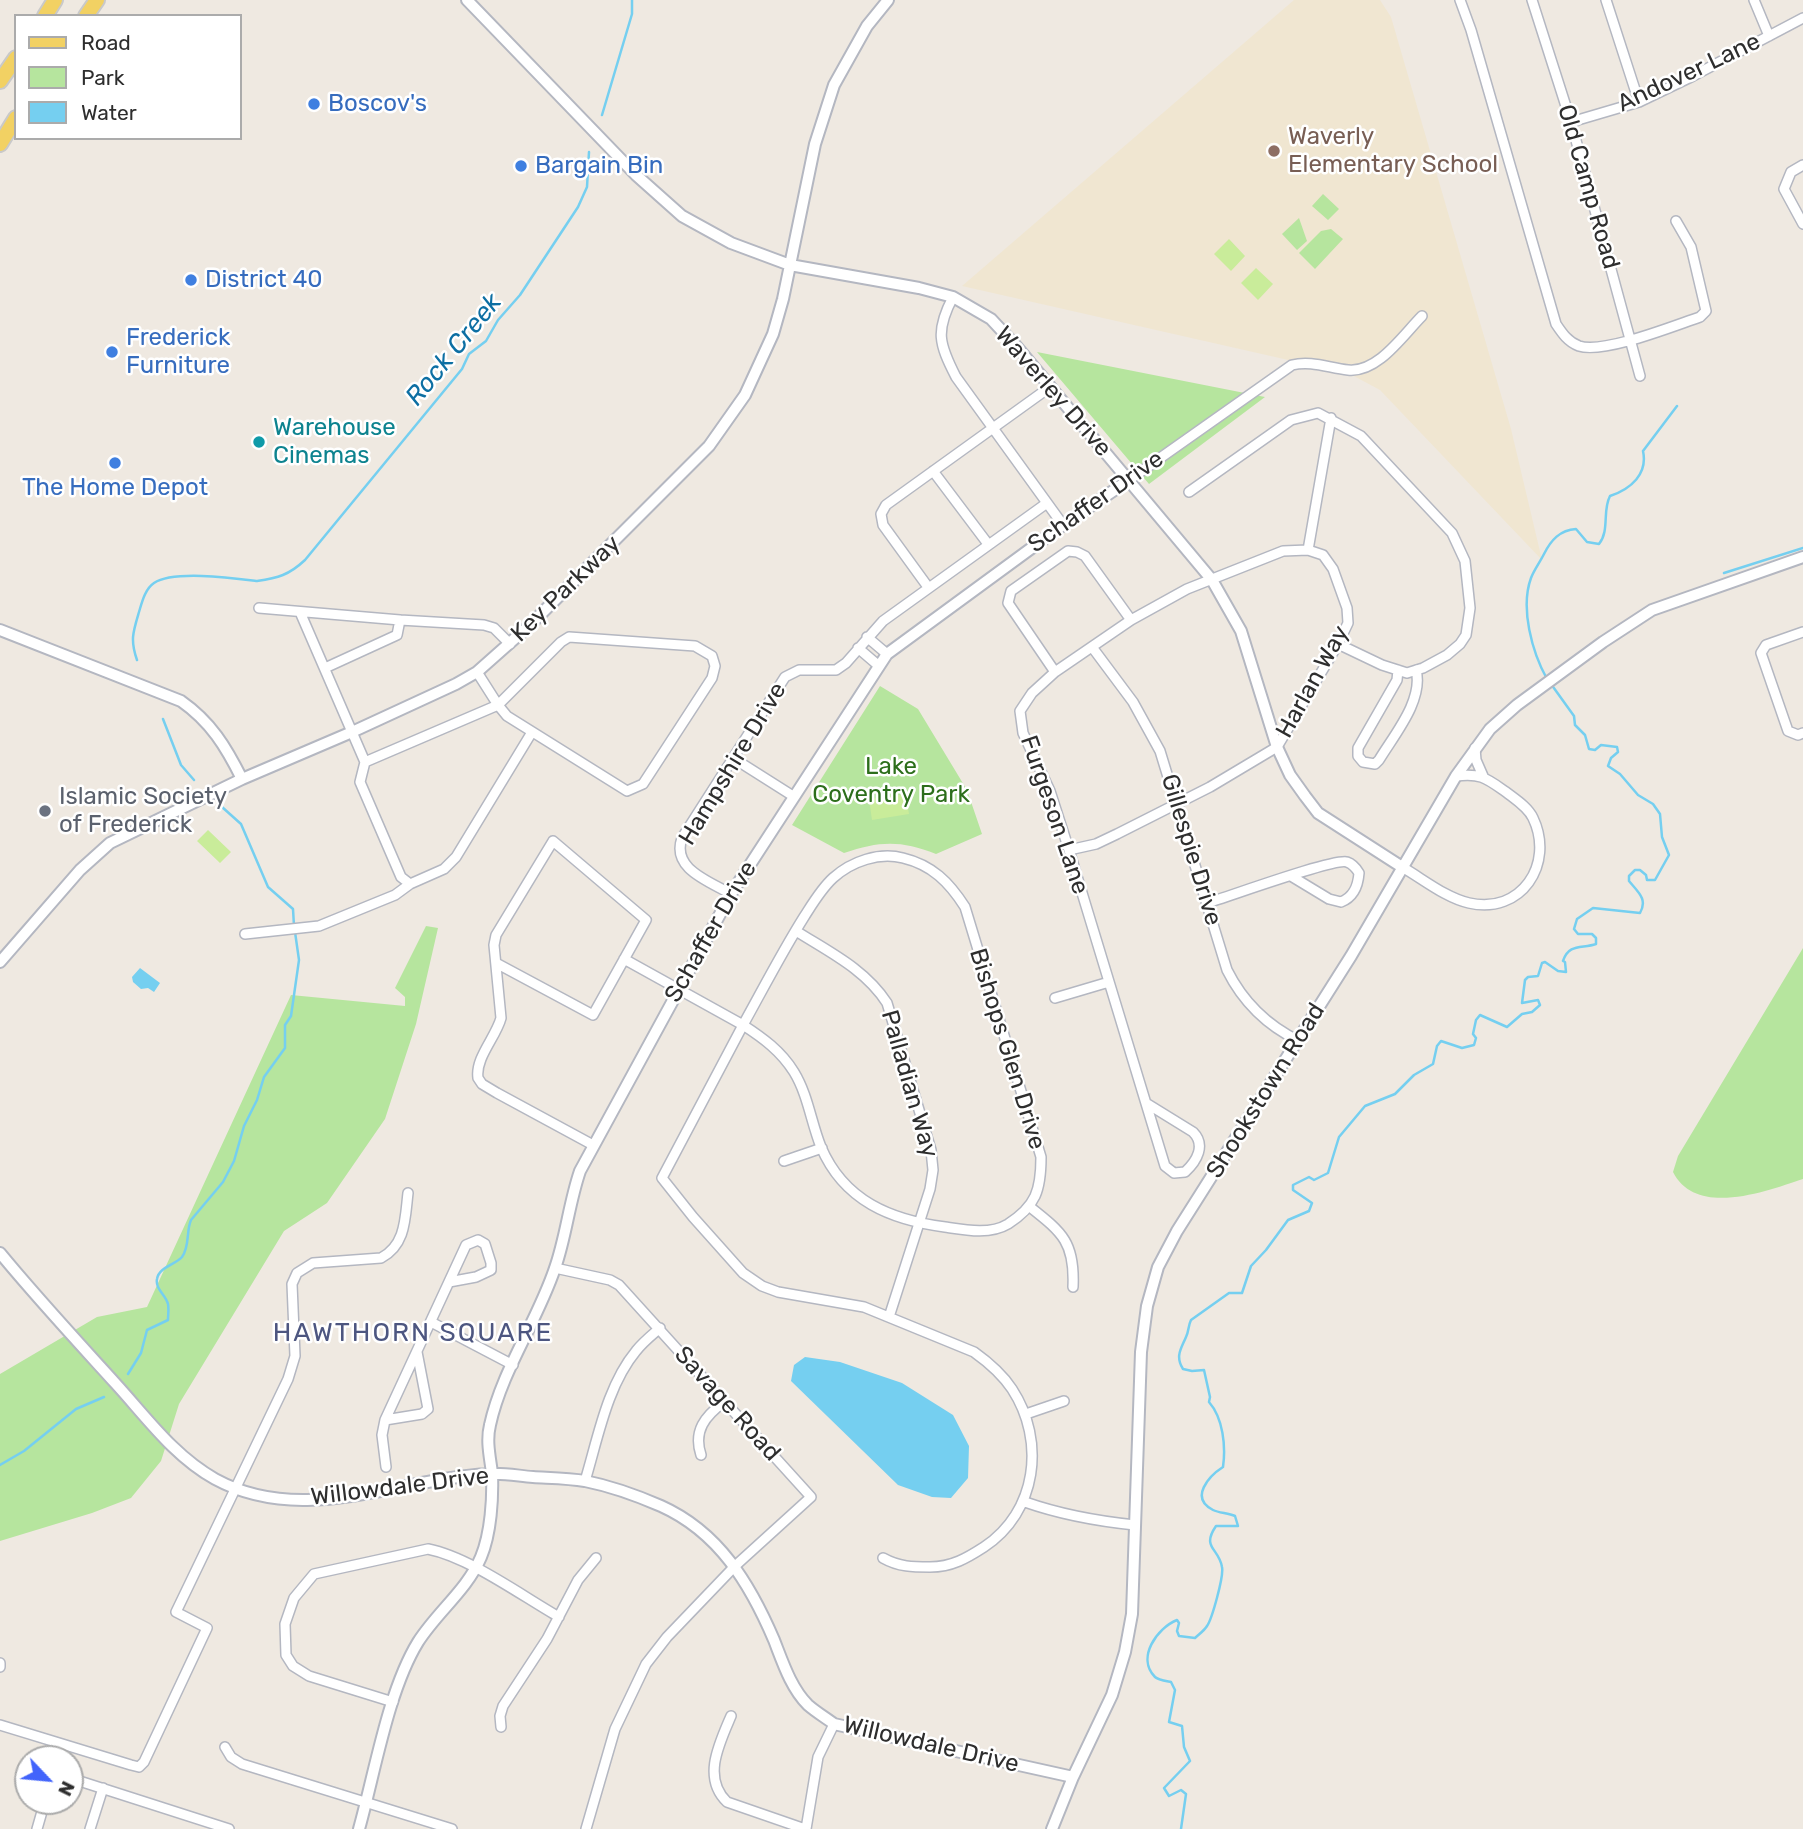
<!DOCTYPE html>
<style>
body{margin:0}
#map{position:relative;width:1803px;height:1829px;overflow:hidden;background:#efe9e1;font-family:Rubik,sans-serif}
canvas{display:block}
.legend{position:absolute;left:14px;top:14px;width:228px;height:126px;box-sizing:border-box;background:#fff;border:2px solid #ababab;margin:0;padding:9px 12px;list-style:none;font-size:21px;color:#2e2e2e}
.legend li{display:flex;align-items:center;gap:14px;height:35px}
.legend b{width:35px;border:2px solid #ababab}
.north{position:absolute;left:14px;top:1745px;width:70px;height:70px;box-sizing:border-box;background:#fff;border:2px solid #ababab;border-radius:50%;rotate:116deg;font-size:19px;font-weight:700;line-height:28px;text-align:center;color:#2e2e2e}
.north::after{content:'';display:block;margin:auto;width:24px;height:32px;background:#4264fb;clip-path:polygon(50% 0,100% 100%,50% 72%,0 100%)}
</style>
<div id="map">
<canvas width="1803" height="1829"></canvas>
<ul class="legend">
<li><b style="height:9px;background:#f2d163"></b>Road</li>
<li><b style="height:19px;background:#b6e59e"></b>Park</li>
<li><b style="height:19px;background:#75cff0"></b>Water</li>
</ul>
<div class="north">N</div>
</div>
<script>
const g = document.querySelector('canvas').getContext('2d');
g.lineJoin = 'round';
function fill(path, color) {
  g.fillStyle = color;
  g.fill(path, 'evenodd');
}
function strokePath(path, color, width, dash) {
  g.strokeStyle = color;
  g.lineWidth = width;
  g.lineCap = dash ? 'butt' : 'round';
  g.setLineDash(dash || []);
  g.stroke(path);
}
function drawText(font, color, halo, rows, align = 'center') {
  g.font = font + ' Rubik,sans-serif';
  g.lineWidth = 5;
  g.setLineDash([]);
  g.textBaseline = 'middle';
  g.strokeStyle = halo;
  g.fillStyle = color;
  for (const [text, x, y, turn = 0] of rows) {
    g.save();
    g.translate(x, y);
    g.rotate((+turn || 0) * Math.PI / 180);
    g.textAlign = isNaN(turn) ? turn : align;
    if (halo) g.strokeText(text, 0, 0);
    g.fillText(text, 0, 0);
    g.restore();
  }
}
fill(new Path2D(`
 M 1294,0 L 1380,0 L 1391,17 L 1511,429 L 1542,560 L 1380,390 L 1350,374 L 962,286 Z`), '#f0e6d1');
fill(new Path2D(`
 M 1323,194 L 1339,209 L 1328,220 L 1312,206 Z
 M 1299,218 L 1307,241 L 1297,250 L 1282,234 Z
 M 1331,229 L 1343,239 L 1315,269 L 1299,253 L 1321,231 Z
 M 1037,352 L 1265,397 L 1149,484 Z
 M 880,686 L 918,709 L 967,790 L 982,834 L 936,854 C 901,840 879,841 844,853 L 792,825 Z
 M 426,926 L 438,928 L 416,1024 L 385,1119 L 327,1203 L 284,1231 L 179,1404 L 161,1461 L 131,1498 L 92,1513 L 0,1541 L 0,1374 L 97,1317 L 147,1307 L 291,995 L 405,1006 L 405,997 L 395,988 Z
 M 1803,948 L 1803,1179 C 1767,1191 1696,1218 1673,1172 L 1678,1156 Z`), '#b6e59e');
fill(new Path2D(`
 M 1229,239 L 1245,256 L 1231,271 L 1214,254 Z
 M 1256,268 L 1273,284 L 1258,300 L 1241,283 Z
 M 906,794 L 909,814 L 872,820 L 869,799 Z
 M 208,830 L 231,852 L 220,863 L 197,841 Z`), '#c9ec9a');
fill(new Path2D(`
 M 140,968 L 160,983 L 154,992 L 148,988 L 141,989 L 133,982 L 132,977 Z
 M 805,1357 L 840,1362 L 902,1383 L 953,1415 L 969,1446 L 968,1478 L 951,1498 L 932,1497 L 898,1485 L 791,1381 L 794,1365 Z`), '#75cff0');
strokePath(new Path2D(`
 M 602,115 L 632,14 L 632,0
 M 1724,573 L 1803,548
 M 137,660 C 130,640 133,632 139,612 C 142,602 145,589 154,583 C 173,570 233,578 257,581 C 278,578 289,575 305,560 L 462,369 L 469,354 L 486,341 L 498,320 L 520,295 L 578,207 L 587,187 L 589,152
 M 1547,679 C 1532,652 1520,608 1531,578 C 1534,570 1540,562 1544,554 C 1551,540 1560,530 1576,529 L 1587,542 L 1599,544 C 1610,530 1602,511 1610,496 C 1631,489 1648,474 1643,451 L 1677,406
 M 163,719 L 181,765 L 194,780
 M 222,807 L 241,824 L 268,887 L 293,909 L 294,926
 M 128,1374 L 141,1353 L 147,1330 L 168,1320 C 168,1315 169,1309 168,1304 C 166,1295 155,1289 157,1279 C 159,1267 175,1265 182,1257 C 190,1246 186,1231 191,1220 L 223,1182 L 234,1161 L 244,1126 L 257,1100 L 264,1077 L 285,1048 L 285,1025 L 291,1016 L 299,960 L 295,932
 M 0,1465 L 24,1451 L 76,1409 L 104,1397
 M 1181,1829 L 1186,1794 L 1181,1790 L 1169,1796 L 1164,1788 L 1190,1761 L 1184,1747 L 1182,1726 L 1169,1722 L 1175,1690 L 1171,1682 C 1166,1681 1158,1680 1155,1677 C 1136,1658 1157,1628 1177,1620 L 1179,1623 L 1177,1631 L 1179,1636 L 1195,1638 C 1199,1634 1204,1631 1207,1626 C 1212,1619 1224,1576 1222,1567 C 1219,1548 1201,1548 1216,1526 L 1238,1526 L 1235,1516 C 1228,1513 1219,1513 1213,1510 C 1189,1498 1209,1476 1223,1467 C 1226,1446 1223,1418 1209,1402 L 1210,1397 L 1204,1370 L 1192,1371 L 1183,1369 C 1175,1356 1181,1349 1186,1337 C 1189,1331 1188,1326 1191,1320 L 1229,1293 L 1242,1293 L 1251,1266 L 1266,1250 L 1288,1220 L 1309,1211 L 1312,1203 L 1293,1190 L 1293,1185 L 1309,1177 L 1314,1180 L 1328,1173 L 1339,1137 L 1365,1106 L 1395,1094 L 1414,1075 L 1433,1064 L 1437,1046 L 1441,1041 L 1462,1048 L 1474,1045 L 1476,1038 L 1473,1034 L 1476,1020 L 1480,1015 L 1507,1027 L 1522,1014 L 1532,1012 L 1540,1005 L 1538,1000 L 1522,1003 L 1525,980 L 1528,977 L 1538,976 L 1542,963 L 1545,962 L 1558,971 L 1566,972 L 1565,962 L 1563,961 C 1569,943 1582,949 1596,944 L 1596,938 L 1592,934 L 1578,934 L 1574,929 L 1577,919 L 1593,908 L 1640,913 C 1648,899 1638,892 1629,881 L 1629,876 L 1635,870 L 1640,870 L 1646,875 L 1647,880 L 1655,880 L 1669,855 L 1662,837 L 1660,814 L 1653,804 L 1638,795 L 1620,774 L 1608,766 L 1611,758 L 1618,752 L 1617,747 L 1601,745 L 1595,750 L 1589,749 L 1585,735 L 1575,725 L 1574,716 L 1551,684`), '#75cff0', 2.5);
const minor = new Path2D(`
 M 1460,0 L 1471,30 L 1556,324 C 1562,333 1568,342 1579,346 C 1604,354 1673,326 1700,317 L 1706,311 L 1691,247 L 1676,221
 M 1532,0 L 1571,122 L 1640,376
 M 1606,0 L 1639,102
 M 1754,0 L 1769,36
 M 1571,122 L 1639,102 L 1693,76 L 1803,18
 M 1803,224 L 1784,189 L 1791,172 L 1803,165
 M 953,297 C 935,331 939,344 956,377 L 1063,525
 M 933,471 L 988,544
 M 1129,480 L 1292,365 C 1311,360 1329,368 1348,370 C 1378,373 1403,335 1422,316
 M 1189,492 L 1291,420 L 1318,413 L 1361,436 L 1452,533 L 1465,561 L 1470,608 L 1466,635 L 1460,644 L 1447,655 L 1423,668 L 1407,673 L 1382,665 L 1338,644
 M 1308,550 L 1331,418
 M 928,587 L 883,525 L 881,514 L 886,505 L 1050,387
 M 259,608 L 400,620 L 484,625 L 494,628 L 510,644
 M 300,612 L 365,762 L 360,782 L 401,877 L 410,884 L 444,869 L 456,857 L 532,732
 M 1803,632 L 1766,645 L 1761,653 L 1788,731 L 1798,735 L 1803,733
 M 867,637 L 887,654
 M 1092,647 L 1133,702 L 1160,751 L 1227,970 C 1243,1002 1266,1025 1299,1041
 M 858,648 L 879,666
 M 325,668 L 397,635 L 400,620
 M 1398,670 L 1397,680 L 1358,748 L 1358,756 L 1363,762 L 1375,764 L 1379,760 C 1394,735 1424,700 1416,670
 M 1055,672 L 1008,603 L 1011,591 L 1068,551 L 1077,552 L 1085,556 L 1131,620
 M 1475,748 L 1476,760 L 1483,776
 M 733,758 L 793,796
 M 365,762 L 498,705 L 507,716 L 627,791 L 643,784 L 712,678 L 715,666 L 712,656 L 695,646 L 569,637 L 561,642 L 498,705 L 477,672
 M 1069,850 L 1096,844 L 1117,834 L 1210,787 L 1277,747 L 1338,644 L 1348,623 L 1347,608 L 1333,569 L 1323,555 L 1308,550 L 1283,551 L 1187,589 L 1131,620 L 1055,672 L 1032,693 L 1020,711 L 1023,733 L 1050,791 L 1069,850 L 1165,1166 L 1174,1173 L 1185,1172 C 1197,1161 1206,1145 1193,1132 L 1146,1103
 M 1402,867 C 1423,879 1446,898 1469,903 C 1521,915 1555,864 1533,818 C 1528,807 1515,799 1506,792 C 1486,778 1481,773 1456,776
 M 731,894 C 709,881 671,869 682,838 L 785,677 L 799,670 L 836,670 L 846,663 L 883,621 L 1047,503
 M 1207,903 C 1228,897 1334,858 1347,862 C 1353,864 1356,868 1359,873 C 1358,886 1354,897 1341,902 L 1329,899 L 1291,876
 M 796,931 C 829,952 865,969 887,1003 L 931,1150 L 933,1170 L 930,1189 L 889,1317
 M 245,934 L 319,926 L 395,895 L 410,884
 M 624,959 L 743,1025 C 763,989 782,952 804,917 C 813,903 821,889 833,878 C 852,861 879,852 903,858 C 932,865 949,882 965,907 L 1041,1157 C 1041,1190 1036,1206 1008,1224 C 990,1235 965,1230 945,1227 C 891,1220 844,1201 821,1147 C 811,1122 808,1095 794,1072 C 781,1051 763,1038 743,1025 L 662,1178 L 693,1217 L 743,1273 L 762,1286 L 778,1292 L 864,1307 L 974,1352 C 988,1362 1002,1374 1012,1389 C 1046,1441 1037,1512 984,1547 C 967,1558 952,1567 930,1567 C 913,1567 899,1567 883,1558
 M 496,963 L 593,1015 L 646,920 L 553,841 L 496,935 L 494,945 L 501,1018 C 496,1037 475,1058 478,1078 L 482,1084 L 497,1093 L 593,1145
 M 1055,998 L 1109,982
 M 784,1161 L 822,1148
 M 1030,1207 C 1063,1233 1075,1243 1073,1287
 M 555,1268 L 610,1280 L 619,1285 L 811,1497 L 735,1566 L 667,1637 L 646,1664 L 615,1729 L 586,1829
 M 431,1322 L 513,1365
 M 1026,1414 L 1064,1401
 M 385,1420 L 422,1414 L 428,1409 L 417,1352
 M 701,1455 C 693,1431 705,1416 724,1402
 M 386,1467 L 382,1435 L 385,1420 L 466,1245 L 478,1240 L 485,1244 L 491,1263 L 491,1270 L 476,1277 L 449,1282
 M 585,1481 C 598,1438 607,1386 636,1351 C 643,1342 652,1335 660,1328
 M 1025,1502 C 1062,1515 1096,1521 1135,1525
 M 0,1663 L 0,1667
 M 393,1702 L 309,1676 L 293,1666 L 286,1655 L 285,1624 L 294,1598 L 314,1574 L 428,1549 C 469,1557 522,1596 559,1617
 M 731,1716 C 719,1744 702,1778 727,1802 L 805,1829
 M 0,1725 L 131,1765 L 139,1767 L 144,1762 L 207,1628 L 176,1612 L 288,1379 L 295,1356 L 292,1284 L 297,1273 L 313,1263 L 381,1258 C 406,1245 405,1218 408,1193
 M 501,1727 L 500,1716 L 503,1706 L 547,1639 L 578,1580 L 596,1558
 M 225,1747 L 231,1757 L 242,1764 L 452,1829
 M 70,1778 L 229,1829
 M 37,1829 L 45,1801
 M 90,1829 L 103,1788
 M 806,1829 L 818,1757 L 834,1724`);
const tertiary = new Path2D(`
 M 467,0 L 636,175 L 682,216 L 731,243 L 790,265 L 919,288 L 953,297 L 991,319 L 1017,347 L 1212,580 L 1241,631 L 1277,747 L 1290,775 L 1305,796 L 1318,813 L 1402,867
 M 0,630 L 181,701 C 211,722 226,747 242,779
 M 0,962 L 80,870 L 110,843 L 242,779 L 352,732 L 456,684 L 477,672 L 530,625 L 709,446 L 745,395 L 773,334 L 783,299 L 815,144 L 834,85 L 867,26 L 888,0
 M 0,1253 C 37,1298 77,1341 116,1384 C 147,1418 174,1456 215,1479 C 303,1527 398,1478 490,1474 C 504,1473 519,1476 533,1477 C 550,1478 568,1478 585,1481 C 610,1486 638,1496 661,1506 C 719,1532 750,1584 774,1640 C 783,1663 791,1688 808,1705 C 816,1712 826,1718 834,1724 L 1073,1777
 M 359,1829 C 375,1772 388,1691 418,1642 C 437,1612 467,1590 481,1557 C 491,1533 493,1498 492,1473 C 490,1457 486,1441 490,1425 C 502,1370 537,1322 555,1268 C 566,1237 569,1203 580,1171 L 731,894 L 887,654 L 1063,525 L 1129,480
 M 1052,1829 L 1073,1777 L 1112,1695 L 1125,1652 L 1132,1614 L 1141,1352 L 1147,1306 L 1158,1267 L 1177,1231 L 1351,956 L 1456,776 L 1490,729 L 1517,705 L 1603,642 L 1652,610 L 1803,557`);
const primary = new Path2D(`
 M 45,16 L 55,0
 M 86,16 L 97,0
 M 0,81 L 16,58
 M 0,144 L 16,118`);
strokePath(minor, '#b4b7c1', 12);
strokePath(tertiary, '#b4b7c1', 14);
strokePath(primary, '#c9c9c9', 18);
strokePath(minor, '#fff', 9);
strokePath(tertiary, '#fff', 10);
strokePath(primary, '#f2d163', 14);
for (const [x, y, r, color] of [
 [314,104,7,"#3f7fe0"],
 [1274,151,7,"#8d6e63"],
 [521,166,7,"#3f7fe0"],
 [191,280,7,"#3f7fe0"],
 [112,352,7,"#3f7fe0"],
 [259,442,7,"#0f9aa8"],
 [115,463,7,"#3f7fe0"],
 [45,811,7,"#6b7280"]
]) {
  const dot = new Path2D();
  dot.arc(x, y, r, 0, 2 * Math.PI);
  g.fillStyle = color;
  g.fill(dot);
  strokePath(dot, '#fff', 2.5);
}
drawText('24px', '#2e2e2e', '#fff', [
 ["Andover Lane",1689,73,-25],
 ["Old Camp Road",1588,187,74],
 ["Waverley Drive",1053,392,49],
 ["Schaffer Drive",1096,502,-35],
 ["Key Parkway",566,589,-44],
 ["Harlan Way",1313,682,-61],
 ["Hampshire Drive",733,764,-59],
 ["Furgeson Lane",1054,815,71],
 ["Gillespie Drive",1191,850,73],
 ["Schaffer Drive",711,932,-60],
 ["Bishops Glen Drive",1007,1049,73],
 ["Palladian Way",909,1084,74],
 ["Shookstown Road",1266,1091,-58],
 ["Savage Road",727,1404,48],
 ["Willowdale Drive",400,1487,-7],
 ["Willowdale Drive",931,1745,13]
]);
drawText('24px', '#366cbe', '#fff', [
 ["Boscov's",328,104],
 ["Bargain Bin",535,166],
 ["District 40",205,280],
 ["Frederick",126,338],
 ["Furniture",126,366],
 ["The Home Depot",115,488,"center"]
], 'left');
drawText('24px', '#785e54', '#fff', [
 ["Waverly",1288,137],
 ["Elementary School",1288,165]
], 'left');
drawText('24px', '#0d838f', '#fff', [
 ["Warehouse",273,428],
 ["Cinemas",273,456]
], 'left');
drawText('24px', '#2c6e1b', '#fff', [
 ["Lake",891,767],
 ["Coventry Park",891,795]
]);
drawText('24px', '#5b616d', '#fff', [
 ["Islamic Society",59,797],
 ["of Frederick",59,825]
], 'left');
drawText('italic 26px', '#0d6fa3', '#fff', [
 ["Rock Creek",454,350,-51]
]);
g.letterSpacing = '2px';
drawText('26px', '#4d5680', '#fff', [
 ["HAWTHORN SQUARE",413,1333]
]);
g.letterSpacing = '0px';
</script>
